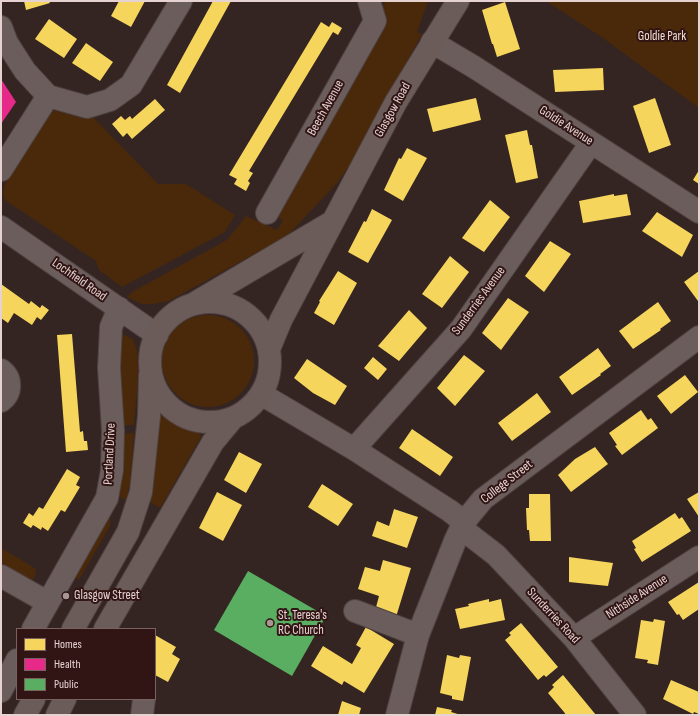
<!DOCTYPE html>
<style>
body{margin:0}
#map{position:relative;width:700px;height:716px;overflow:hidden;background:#342523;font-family:"Sofia Sans Condensed",sans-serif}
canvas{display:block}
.frame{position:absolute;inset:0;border:2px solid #e6d3d1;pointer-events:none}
.legend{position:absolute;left:16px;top:628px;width:140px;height:72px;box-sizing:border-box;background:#301514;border:1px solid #796160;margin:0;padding:5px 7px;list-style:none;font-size:12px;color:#e6d3d1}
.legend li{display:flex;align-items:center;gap:8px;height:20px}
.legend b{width:20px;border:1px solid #796160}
</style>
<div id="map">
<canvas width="700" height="716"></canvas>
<div class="frame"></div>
<ul class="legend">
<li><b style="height:11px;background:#f6d55c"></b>Homes</li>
<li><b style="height:11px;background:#e7298a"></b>Health</li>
<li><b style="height:11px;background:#5aae61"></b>Public</li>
</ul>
</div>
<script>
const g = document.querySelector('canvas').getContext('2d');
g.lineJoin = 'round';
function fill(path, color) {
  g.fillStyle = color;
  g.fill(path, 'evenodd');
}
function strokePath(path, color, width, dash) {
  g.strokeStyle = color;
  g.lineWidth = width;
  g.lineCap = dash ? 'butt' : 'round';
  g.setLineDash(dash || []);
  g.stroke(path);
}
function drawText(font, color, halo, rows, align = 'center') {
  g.font = font + ' "Sofia Sans Condensed",sans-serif';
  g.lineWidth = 4;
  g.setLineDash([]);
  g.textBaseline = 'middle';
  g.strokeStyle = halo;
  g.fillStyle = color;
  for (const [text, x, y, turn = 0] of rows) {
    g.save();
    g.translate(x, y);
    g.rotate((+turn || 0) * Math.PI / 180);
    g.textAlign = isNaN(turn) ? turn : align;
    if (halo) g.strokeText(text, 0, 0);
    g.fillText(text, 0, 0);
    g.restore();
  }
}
fill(new Path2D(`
 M 386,1 L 428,1 L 417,32 L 422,34 L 349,166 L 337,183 L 291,232 L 276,242 L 169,301 L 153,304 L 142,304 L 127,297 L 132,292 L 227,240 L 246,216 L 277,230 L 283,221 L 278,216 L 278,202 Z
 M 546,1 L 699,1 L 699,108 L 600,36 Z
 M 53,110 L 78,117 L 92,116 L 158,184 L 186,184 L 235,215 L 225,232 L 122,287 L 99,270 L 96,261 L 5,200 L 3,194 L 5,184 Z
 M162 361a46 46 0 1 1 92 0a46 46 0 1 1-92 0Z
 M 124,335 C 127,336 130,337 132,339 C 144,352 135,407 134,425 L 119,425 L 115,354 L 121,336 Z
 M 159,412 L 173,423 L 199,432 L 201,437 L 160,508 L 147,500 Z
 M 134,433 L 130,484 L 126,500 L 113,494 L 119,434 Z
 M 110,505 L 110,526 L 79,580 L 75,576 Z
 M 1,548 L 36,569 L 35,576 L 29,586 L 1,569 Z`), '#492909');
fill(new Path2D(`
 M 24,1 L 49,1 L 50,3 L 26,10 Z
 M 119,1 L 145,1 L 131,27 L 111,16 Z
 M 213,1 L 231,1 L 180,93 L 167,85 Z
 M 505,2 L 520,49 L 497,57 L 493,44 L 492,44 L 482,10 Z
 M 49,19 L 77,39 L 64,58 L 35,39 Z
 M 321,22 L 329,27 L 332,22 L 342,28 L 338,35 L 333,32 L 249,171 L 253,173 L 248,181 L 250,183 L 246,191 L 234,184 L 237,179 L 229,175 Z
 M 86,43 L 113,62 L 100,81 L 72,63 Z
 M 603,68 L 604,90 L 555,92 L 553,70 Z
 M 476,98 L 481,120 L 433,132 L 427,109 Z
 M 655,98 L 671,145 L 649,153 L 633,106 Z
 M 155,99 L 165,110 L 132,139 L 127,133 L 123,137 L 112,124 L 121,116 L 125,120 L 130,116 L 132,119 Z
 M 527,130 L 530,145 L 532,145 L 538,178 L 516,183 L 505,135 Z
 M 407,148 L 427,158 L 403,201 L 384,190 L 399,158 L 401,159 Z
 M 699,170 L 699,184 L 693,180 Z
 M 614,194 L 614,196 L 627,194 L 631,215 L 583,223 L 579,201 Z
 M 490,200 L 510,217 L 484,252 L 462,238 Z
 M 372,209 L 392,220 L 368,263 L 348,252 L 364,221 L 366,222 Z
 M 657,212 L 693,235 L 682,257 L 642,231 Z
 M 550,241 L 571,254 L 544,292 L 525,276 Z
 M 450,256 L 469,272 L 442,308 L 422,294 Z
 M 338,271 L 357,283 L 334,325 L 314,313 L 320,302 L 319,301 Z
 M 699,271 L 699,300 L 698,301 L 684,282 Z
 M 1,284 L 29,304 L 31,301 L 40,308 L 42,305 L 49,310 L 41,320 L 37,317 L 32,325 L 14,313 L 8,323 L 1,318 Z
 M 508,298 L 529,312 L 501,350 L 482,333 Z
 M 658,302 L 671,321 L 660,329 L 661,330 L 633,349 L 619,331 Z
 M 409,310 L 427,328 L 399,361 L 378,346 Z
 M 72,334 L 80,432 L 83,431 L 84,441 L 87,441 L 88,450 L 66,452 L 57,335 Z
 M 598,348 L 611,366 L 600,374 L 601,375 L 572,395 L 559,377 Z
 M 464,355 L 485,371 L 455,406 L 437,388 Z
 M 373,357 L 387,369 L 378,380 L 364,368 Z
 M 307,359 L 347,386 L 335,405 L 313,393 L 294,378 Z
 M 685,375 L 698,392 L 671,414 L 657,396 Z
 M 537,393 L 551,412 L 512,441 L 498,423 Z
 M 641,410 L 648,420 L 651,418 L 658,428 L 622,455 L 615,446 L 617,445 L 609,433 Z
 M 412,429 L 453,457 L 440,476 L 399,448 Z
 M 595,447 L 608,464 L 571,492 L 558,475 L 575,459 Z
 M 239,452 L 262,464 L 246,493 L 224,480 Z
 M 67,469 L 80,477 L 76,485 L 80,487 L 65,512 L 61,510 L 48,531 L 42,527 L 41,530 L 33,525 L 31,528 L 23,523 L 29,513 L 33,516 L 39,507 L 43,509 Z
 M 322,484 L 353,504 L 338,526 L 308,507 Z
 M 217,492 L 242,505 L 223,541 L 199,528 Z
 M 699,492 L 699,517 L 687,499 Z
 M 529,494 L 550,494 L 551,541 L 530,541 L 529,530 L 527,530 L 526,508 L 529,508 Z
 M 394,509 L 418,517 L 407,548 L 372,536 L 377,521 L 389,526 Z
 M 675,513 L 679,519 L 682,517 L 691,531 L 642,562 L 634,549 L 636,548 L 632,541 Z
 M 569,557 L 613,563 L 608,586 L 569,582 Z
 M 383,560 L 411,568 L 396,617 L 375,611 L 379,596 L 358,589 L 365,567 L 380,571 Z
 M 699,582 L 699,609 L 683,620 L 679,614 L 677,615 L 668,602 Z
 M 489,599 L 489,602 L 501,599 L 505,620 L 460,629 L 455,609 L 469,606 L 468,604 Z
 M 654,619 L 665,621 L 658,665 L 647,663 L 648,660 L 635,658 L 641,620 L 653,622 Z
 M 521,623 L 558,667 L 546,677 L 544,675 L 538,680 L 505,640 L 511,635 L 509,633 Z
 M 366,627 L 394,644 L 364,693 L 344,681 L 342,685 L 311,666 L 323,646 L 352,664 L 361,648 L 356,645 Z
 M 155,635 L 176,647 L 172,654 L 180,659 L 168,682 L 155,675 Z
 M 447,655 L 459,658 L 460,655 L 471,657 L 463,701 L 452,699 L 452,696 L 440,693 Z
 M 563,675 L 582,698 L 596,715 L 566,715 L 564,712 L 548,693 L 554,687 L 552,685 Z
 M 671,680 L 699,692 L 699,714 L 694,712 L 693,714 L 663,699 Z
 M 342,701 L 361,708 L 359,715 L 338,715 Z
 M 437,707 L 452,710 L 451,712 L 461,715 L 435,715 Z`), '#f6d55c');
fill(new Path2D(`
 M 1,79 L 16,102 L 1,124 Z`), '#e7298a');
fill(new Path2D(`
 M 248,571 L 326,616 L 292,676 L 214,630 Z`), '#5aae61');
const minor = new Path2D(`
 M 1,27 L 7,43 L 25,71 L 48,96 L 87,107 L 110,100 L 131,85 L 181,1
 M 432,42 L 474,67 L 699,212
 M 1,170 L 48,96
 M 267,213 L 375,21 L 369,1
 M 1,227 L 157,335
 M 1,370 C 12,378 12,393 1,401
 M 261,394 L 354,449 L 450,511 L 464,522
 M 354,449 L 461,329 L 591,143
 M 461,528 L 496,555 L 574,638 L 635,715
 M 1,576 L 47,602
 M 355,611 L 418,635
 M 33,629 L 107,498 L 112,470 L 113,431 L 109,368 L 111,327 L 119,308
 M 574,638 L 699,557
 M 1,691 L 17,660
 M 142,715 L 144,699
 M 397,715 L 418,635 L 455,541 L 464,522 L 483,499 L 699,337`);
const major = new Path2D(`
 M150 362a60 60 0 1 1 120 0a60 60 0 1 1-120 0Z
 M 195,303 L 332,222
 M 269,349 L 281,320 L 396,102 L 458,1
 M 73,629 L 128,532 L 141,492 L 149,416 L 150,375
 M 105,629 L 213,442 L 233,418
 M 25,715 L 34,699
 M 57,715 L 65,699`);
strokePath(minor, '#4f4241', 24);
strokePath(major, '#4f4241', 24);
strokePath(minor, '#6a5d5c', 22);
strokePath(major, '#6c5c59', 22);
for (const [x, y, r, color] of [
 [66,596,4,"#a89694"],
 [270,623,4,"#a89694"]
]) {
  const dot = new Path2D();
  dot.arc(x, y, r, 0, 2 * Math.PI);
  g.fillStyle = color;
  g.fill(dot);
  strokePath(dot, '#301514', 1.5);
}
drawText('13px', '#f2dfd0', '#301514', [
 ["Goldie Park",662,37]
]);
drawText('13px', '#e6d3d1', '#301514', [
 ["Beech Avenue",326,108,-61],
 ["Glasgow Road",393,110,-61],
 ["Goldie Avenue",566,126,33],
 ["Lochfield Road",79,280,35],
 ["Sunderries Avenue",479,301,-54],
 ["Portland Drive",110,454,-87],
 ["College Street",507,482,-38],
 ["Nithside Avenue",637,597,-33],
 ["Sunderries Road",553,616,47]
]);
drawText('13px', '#e6d3d1', '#301514', [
 ["Glasgow Street",74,596],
 ["St. Teresa's",278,616],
 ["RC Church",278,631]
], 'left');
</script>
